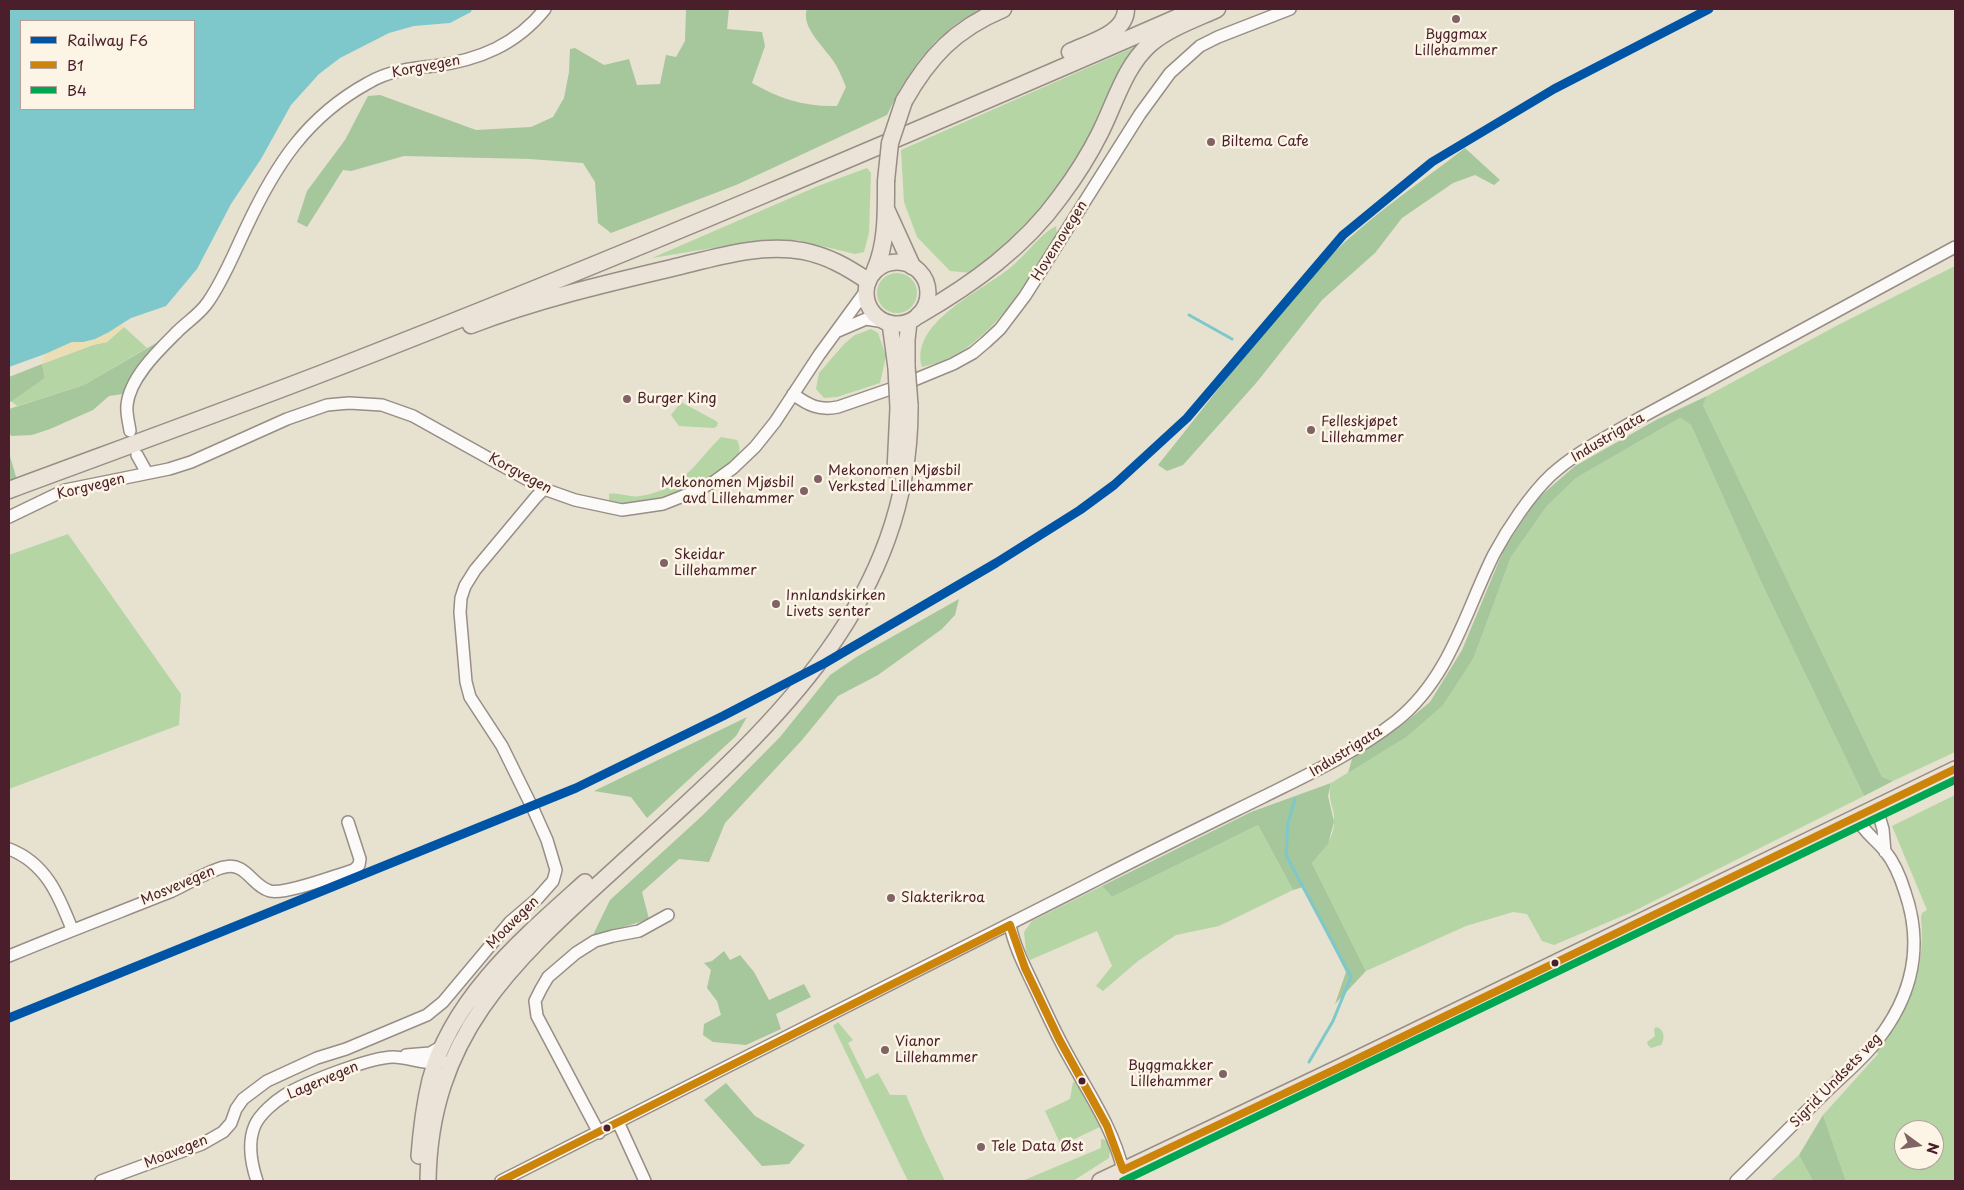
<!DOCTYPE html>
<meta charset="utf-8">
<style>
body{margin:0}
#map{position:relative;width:1964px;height:1190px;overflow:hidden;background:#e7e1d0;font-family:"Playpen Sans",sans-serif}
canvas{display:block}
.frame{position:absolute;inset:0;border:10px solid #4a1f2b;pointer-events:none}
.legend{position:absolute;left:20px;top:20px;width:175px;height:90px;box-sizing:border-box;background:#fcf5e5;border:1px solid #b59f9b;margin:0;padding:6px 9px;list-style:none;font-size:15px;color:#4a1f2b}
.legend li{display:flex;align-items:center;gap:10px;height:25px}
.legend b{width:25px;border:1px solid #b59f9b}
.north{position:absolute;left:1894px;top:1120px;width:50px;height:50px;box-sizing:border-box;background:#fcf5e5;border:1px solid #b59f9b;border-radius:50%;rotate:104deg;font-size:14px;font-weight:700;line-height:20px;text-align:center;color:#4a1f2b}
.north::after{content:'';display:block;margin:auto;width:18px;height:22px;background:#816365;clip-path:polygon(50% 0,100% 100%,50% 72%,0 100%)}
</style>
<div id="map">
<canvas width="1964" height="1190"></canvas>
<div class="frame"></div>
<ul class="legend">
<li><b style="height:6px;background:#0054a6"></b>Railway F6</li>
<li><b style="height:6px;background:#cc840b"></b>B1</li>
<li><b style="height:6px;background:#00a651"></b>B4</li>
</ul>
<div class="north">N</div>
</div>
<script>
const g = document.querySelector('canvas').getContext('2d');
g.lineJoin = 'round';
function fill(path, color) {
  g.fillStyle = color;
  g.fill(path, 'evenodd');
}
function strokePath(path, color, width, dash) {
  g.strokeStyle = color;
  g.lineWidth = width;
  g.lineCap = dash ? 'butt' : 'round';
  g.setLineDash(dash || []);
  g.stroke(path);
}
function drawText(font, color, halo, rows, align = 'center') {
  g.font = font + ' "Playpen Sans",sans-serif';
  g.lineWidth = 5;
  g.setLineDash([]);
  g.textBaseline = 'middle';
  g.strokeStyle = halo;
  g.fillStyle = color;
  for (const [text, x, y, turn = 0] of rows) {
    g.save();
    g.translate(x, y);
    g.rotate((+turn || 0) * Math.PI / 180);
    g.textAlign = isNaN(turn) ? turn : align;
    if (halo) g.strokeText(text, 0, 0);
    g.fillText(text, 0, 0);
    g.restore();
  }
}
fill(new Path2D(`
 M 1137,46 C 1131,53 1125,60 1120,68 C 1105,95 1097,125 1083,152 C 1056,200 1014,239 972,273 L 950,271 L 917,237 L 904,202 L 901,150 Z
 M 867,168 L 871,173 L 869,233 L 864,252 L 855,254 L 797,240 L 743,243 L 652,258 L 818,186 Z
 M 1056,226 L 1057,234 C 1025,285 987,354 922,367 C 909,322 983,291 1011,267 C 1027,254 1038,236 1056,226 Z
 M 1955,266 L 1955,752 L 1893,781 L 1882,777 L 1703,405 L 1707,396 L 1836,326 Z
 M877 293a20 20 0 1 1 40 0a20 20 0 1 1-40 0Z
 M 124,327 L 147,348 L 84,385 L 17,406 L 11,401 L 45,378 L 42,364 L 93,345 L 107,342 Z
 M 871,329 L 878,333 L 886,356 L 880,383 L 837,397 L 824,398 L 816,389 L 819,373 L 845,343 L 855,335 Z
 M 681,402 L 716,421 L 718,423 L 717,426 L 714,428 L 679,426 L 671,415 Z
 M 1680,418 L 1691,425 L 1762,584 L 1864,796 L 1632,912 L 1554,945 L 1542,941 L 1527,914 L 1513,912 L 1466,926 L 1366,971 L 1312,863 C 1322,851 1334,839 1334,822 C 1335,806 1327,802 1331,783 L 1405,738 L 1474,657 L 1511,557 L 1547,506 L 1576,478 Z
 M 721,437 L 737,440 C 739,444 741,450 738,455 C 730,471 680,494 662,499 C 647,503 628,505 612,504 L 609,500 L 609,494 C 619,492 630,498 641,496 C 683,489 694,464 721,437 Z
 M 68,534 L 181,694 L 179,725 L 9,789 L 9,555 Z
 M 1955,795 L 1955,1181 L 1846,1181 L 1823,1115 L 1878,1054 L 1877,1052 C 1909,1008 1926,974 1921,917 L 1922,913 L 1927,910 L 1892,826 ZM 1904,1130 L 1934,1130 L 1934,1160 L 1904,1160 Z
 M 1258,825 L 1293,890 L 1219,926 L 1176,935 L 1138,961 L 1103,991 L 1096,986 L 1112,966 L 1097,931 L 1030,960 L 1026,951 L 1024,932 L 1032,921 L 1102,886 L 1112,897 Z
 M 838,1022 L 853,1040 L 848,1043 L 866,1079 L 878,1073 L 890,1095 L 906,1095 L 924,1137 L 945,1181 L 908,1181 L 833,1026 Z
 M 1656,1027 C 1665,1029 1665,1039 1661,1045 L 1651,1048 L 1648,1045 L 1647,1042 L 1655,1036 L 1654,1029 Z
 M 1073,1082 L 1080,1083 L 1100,1122 L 1100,1127 L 1068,1142 L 1060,1143 L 1045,1111 L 1070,1099 Z
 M 1101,1139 L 1106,1140 L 1111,1145 L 1109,1158 L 1073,1181 L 1022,1181 L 1101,1148 Z
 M 1799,1155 L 1813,1181 L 1770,1181 Z`), '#b5d5a5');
fill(new Path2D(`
 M 686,9 L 729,9 L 727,29 L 762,32 L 765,46 L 752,83 C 780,99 805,107 837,106 L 846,87 C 843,80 840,72 836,65 C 827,49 800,28 807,9 L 982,9 L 957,23 L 936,41 L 918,62 L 900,89 L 887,115 L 736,185 L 611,233 L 598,223 L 595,182 L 583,163 L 530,159 L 404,156 L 351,171 L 343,170 L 307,227 L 297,222 L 307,191 L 345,140 L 368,96 L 380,95 L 476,130 L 531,127 L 553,117 L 564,98 L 569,72 L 570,49 L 575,48 L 604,65 L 629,59 L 637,85 L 660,84 L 666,55 L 676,57 L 685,41 Z
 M 1465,148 L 1500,180 L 1494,185 L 1475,175 L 1453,183 L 1402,218 L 1375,253 L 1322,300 L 1257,382 L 1183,465 L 1167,471 L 1158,465 C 1211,399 1262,331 1319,268 C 1361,222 1416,186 1465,148 Z
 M 158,342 L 166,349 L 136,392 L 109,396 L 93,410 L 50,429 L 32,435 L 11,436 L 9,431 L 9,409 L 84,385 Z
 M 42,364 L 45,378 L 9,403 L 9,377 Z
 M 1707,396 L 1703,405 L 1882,777 L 1893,781 L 1864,796 L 1762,584 L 1691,425 L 1680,418 L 1576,478 L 1547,506 L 1511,557 L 1474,657 L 1443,705 L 1405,738 L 1348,773 L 1352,759 L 1401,726 L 1430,702 L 1462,650 L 1504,549 L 1537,499 L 1575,466 L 1656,420 Z
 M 9,453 L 17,480 L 9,482 Z
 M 959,599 L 955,615 L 942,629 L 878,675 L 838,696 L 802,740 L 725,823 L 709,862 L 679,859 L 642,892 L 649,919 L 592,937 L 610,900 L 703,815 L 780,737 L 830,675 L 858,656 Z
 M 747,717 L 736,736 L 647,818 L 631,797 L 594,791 Z
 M 1331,783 L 1328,796 L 1334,822 L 1328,844 L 1312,863 L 1366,971 L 1335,1004 L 1346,972 L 1303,887 L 1293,890 L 1258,825 L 1112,897 L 1102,886 L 1251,812 Z
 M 724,951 L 730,960 L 740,955 L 754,972 L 769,1000 L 804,984 L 811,997 L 776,1014 L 781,1029 L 746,1045 L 713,1042 L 703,1035 L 704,1024 L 721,1015 L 717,1001 L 707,988 L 711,970 L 704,963 L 712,961 Z
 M 726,1083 L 755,1116 L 805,1145 L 789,1164 L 762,1166 L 704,1100 Z
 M 1823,1115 L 1846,1181 L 1813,1181 L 1799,1155 Z`), '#a6c69b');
fill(new Path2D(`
 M 121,324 L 124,327 L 107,342 L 93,345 L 42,364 L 45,354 L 72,342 L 83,342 L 95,339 Z`), '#ebddb4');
fill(new Path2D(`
 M 9,9 L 472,9 L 471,12 L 450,23 L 414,26 L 389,33 L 340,58 L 319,74 L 291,105 L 261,159 L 231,204 L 197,269 L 166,306 L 131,318 L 109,332 L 95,339 L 83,342 L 72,342 L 45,354 L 9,367 ZM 21,21 L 194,21 L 194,109 L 21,109 Z`), '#7ec8cc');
strokePath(new Path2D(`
 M 1189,315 L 1232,339
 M 1295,799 L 1288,823 L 1286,855 L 1351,977 L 1333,1021 L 1309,1062`), '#7ec8cc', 3);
const minor = new Path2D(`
 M 838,331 L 866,319 L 885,322
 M 793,394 C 808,405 819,411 838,407 L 902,385 L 953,364 L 973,353 L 986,342 L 1000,329 L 1025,296 L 1140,114 L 1170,73 L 1200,46 L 1218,37 L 1290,9
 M 130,431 C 129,423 126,414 127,405 C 130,377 159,350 178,331 C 188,321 200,314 208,302 C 224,279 234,253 246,228 C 275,166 306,117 368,83 C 388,71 411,68 434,66 C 479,60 516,45 545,9
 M 137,455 L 147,473
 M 9,517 L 65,490 L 169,469 L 191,462 L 287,419 L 327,405 L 349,403 L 382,405 L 413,416 L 544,489 L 575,500 L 622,510 L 663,504 L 696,491 L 715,481 L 733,468 L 755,447 L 775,422 L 819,355 L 865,292
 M 1876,806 L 1883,829 L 1885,852
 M 9,849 C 46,863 59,896 72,929
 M 1010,925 C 1014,945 1023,963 1032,982 C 1044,1007 1055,1033 1069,1057 C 1089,1094 1113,1128 1123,1170
 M 9,956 C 62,934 117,913 170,892 C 186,885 211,869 225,867 C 246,862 252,886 270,891 C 286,895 336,875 354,870 L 359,865 L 360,859 L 348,822
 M 406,1055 L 430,1053 L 444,1045
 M 618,1122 L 645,1181
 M 599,1133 L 537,1016 L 535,1001 L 541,989 L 548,977 L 576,953 L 595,941 L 613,936 L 639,931 L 668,915
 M 101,1181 L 202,1144 L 223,1132 L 231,1123 L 236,1109 L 243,1099 L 267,1081 L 317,1058 L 346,1049 L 427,1015 L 443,1002 L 510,922 L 537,899 L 553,881 L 556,870 L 547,840 L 534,811 L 502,746 L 470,697 L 466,682 L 460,612 L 461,598 L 465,586 L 475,570 L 536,497 L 544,489
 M 257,1181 C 251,1163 247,1143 255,1125 C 260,1114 274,1102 285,1095 C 304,1083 371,1057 393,1057 C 410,1057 426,1066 442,1061
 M 501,1181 C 701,1080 901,980 1100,878 C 1154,850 1208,824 1263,797 C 1309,774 1355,753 1396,721 C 1450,678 1465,612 1494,554 C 1508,528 1530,495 1551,475 C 1574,454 1601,440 1627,425 L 1955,247
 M 1736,1181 C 1766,1152 1795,1122 1825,1093 C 1842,1076 1862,1060 1876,1042 C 1912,997 1924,947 1905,892 C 1901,879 1894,862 1885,851 C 1875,839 1863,831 1856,817`);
const major = new Path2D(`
 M866 293a31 31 0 1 1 62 0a31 31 0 1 1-62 0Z
 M 890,323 L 896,368
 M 907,366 L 907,340 L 909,322
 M 895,471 L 898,408
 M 419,1156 C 421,1130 424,1105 430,1080 C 452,997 524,937 585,882
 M 428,1181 C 430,1033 516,959 617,867 C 756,740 912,612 910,405
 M 1100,1181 L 1342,1066 L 1955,769`);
const highway = new Path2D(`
 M 1070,52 C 1088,43 1126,34 1126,9
 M 904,101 C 929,57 955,29 1003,9
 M 887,211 L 912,266
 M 875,270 C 887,243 886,211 886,181
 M 919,315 C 973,284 1024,247 1060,197 C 1075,177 1089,155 1100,133 C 1115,103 1125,66 1150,44 C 1169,28 1195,19 1217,9
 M 471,325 C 536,300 604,284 672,268 C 714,258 759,243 803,251 C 828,256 847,267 868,281
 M 9,490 C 114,451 219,413 323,373 C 617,259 908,135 1197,9`);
strokePath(minor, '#988d87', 14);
strokePath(major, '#988d87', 18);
strokePath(highway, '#988d87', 19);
strokePath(minor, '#fbfaf8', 11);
strokePath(major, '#ebe3d7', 15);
strokePath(highway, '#ebe3d7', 16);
const majorBridge = new Path2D(`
 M 907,366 L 910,405
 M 896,368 L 898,408`);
const highwayBridge = new Path2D(`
 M 886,181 L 890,143 L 904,101`);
strokePath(majorBridge, '#988d87', 18, []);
strokePath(highwayBridge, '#988d87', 19, []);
strokePath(majorBridge, '#ebe3d7', 15);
strokePath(highwayBridge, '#ebe3d7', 16);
strokePath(new Path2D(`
 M 501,1181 L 1010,925 L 1025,968 L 1059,1039 L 1107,1126 L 1123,1170 L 1342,1066 L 1955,769`), '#cc840b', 8);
strokePath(new Path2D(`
 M 1123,1181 L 1955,780`), '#00a651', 8);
strokePath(new Path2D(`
 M 9,1018 L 576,788 L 723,716 L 825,663 L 996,563 L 1080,510 L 1114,485 L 1187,418 L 1343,235 L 1432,162 L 1554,89 L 1709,9`), '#0054a6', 9);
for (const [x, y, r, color] of [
 [1456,19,5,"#816365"],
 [1211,142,5,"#816365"],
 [627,399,5,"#816365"],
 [1311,430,5,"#816365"],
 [818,479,5,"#816365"],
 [804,491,5,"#816365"],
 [664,563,5,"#816365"],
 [776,604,5,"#816365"],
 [891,898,5,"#816365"],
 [1555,963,4.5,"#4a1f2b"],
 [885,1050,5,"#816365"],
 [1223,1074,5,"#816365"],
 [1082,1081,4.5,"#4a1f2b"],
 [607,1128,4.5,"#4a1f2b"],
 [981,1147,5,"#816365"]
]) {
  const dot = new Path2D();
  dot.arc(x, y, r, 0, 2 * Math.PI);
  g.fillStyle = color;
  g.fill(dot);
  strokePath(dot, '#fcf5e5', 2);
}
drawText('14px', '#4a1f2b', '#fcf5e5', [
 ["Byggmax",1456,35,"center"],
 ["Lillehammer",1456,51,"center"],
 ["Biltema Cafe",1221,142],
 ["Burger King",637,399],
 ["Felleskjøpet",1321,422],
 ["Lillehammer",1321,438],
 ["Mekonomen Mjøsbil",828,471],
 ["Verksted Lillehammer",828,487],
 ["Mekonomen Mjøsbil",794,483,"right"],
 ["avd Lillehammer",794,499,"right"],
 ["Skeidar",674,555],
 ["Lillehammer",674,571],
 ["Innlandskirken",786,596],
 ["Livets senter",786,612],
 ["Slakterikroa",901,898],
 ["Vianor",895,1042],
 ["Lillehammer",895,1058],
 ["Byggmakker",1213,1066,"right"],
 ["Lillehammer",1213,1082,"right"],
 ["Tele Data Øst",991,1147]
], 'left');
drawText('14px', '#4a1f2b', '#fcf5e5', [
 ["Korgvegen",426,67,-11],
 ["Hovemovegen",1060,241,-58],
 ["Industrigata",1608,438,-31],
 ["Korgvegen",520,474,28],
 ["Korgvegen",91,487,-14],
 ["Industrigata",1346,752,-32],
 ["Mosvevegen",178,886,-23],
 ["Moavegen",513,923,-45],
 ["Lagervegen",323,1081,-23],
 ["Sigrid Undsets veg",1836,1081,-46],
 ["Moavegen",176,1152,-22]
]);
</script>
